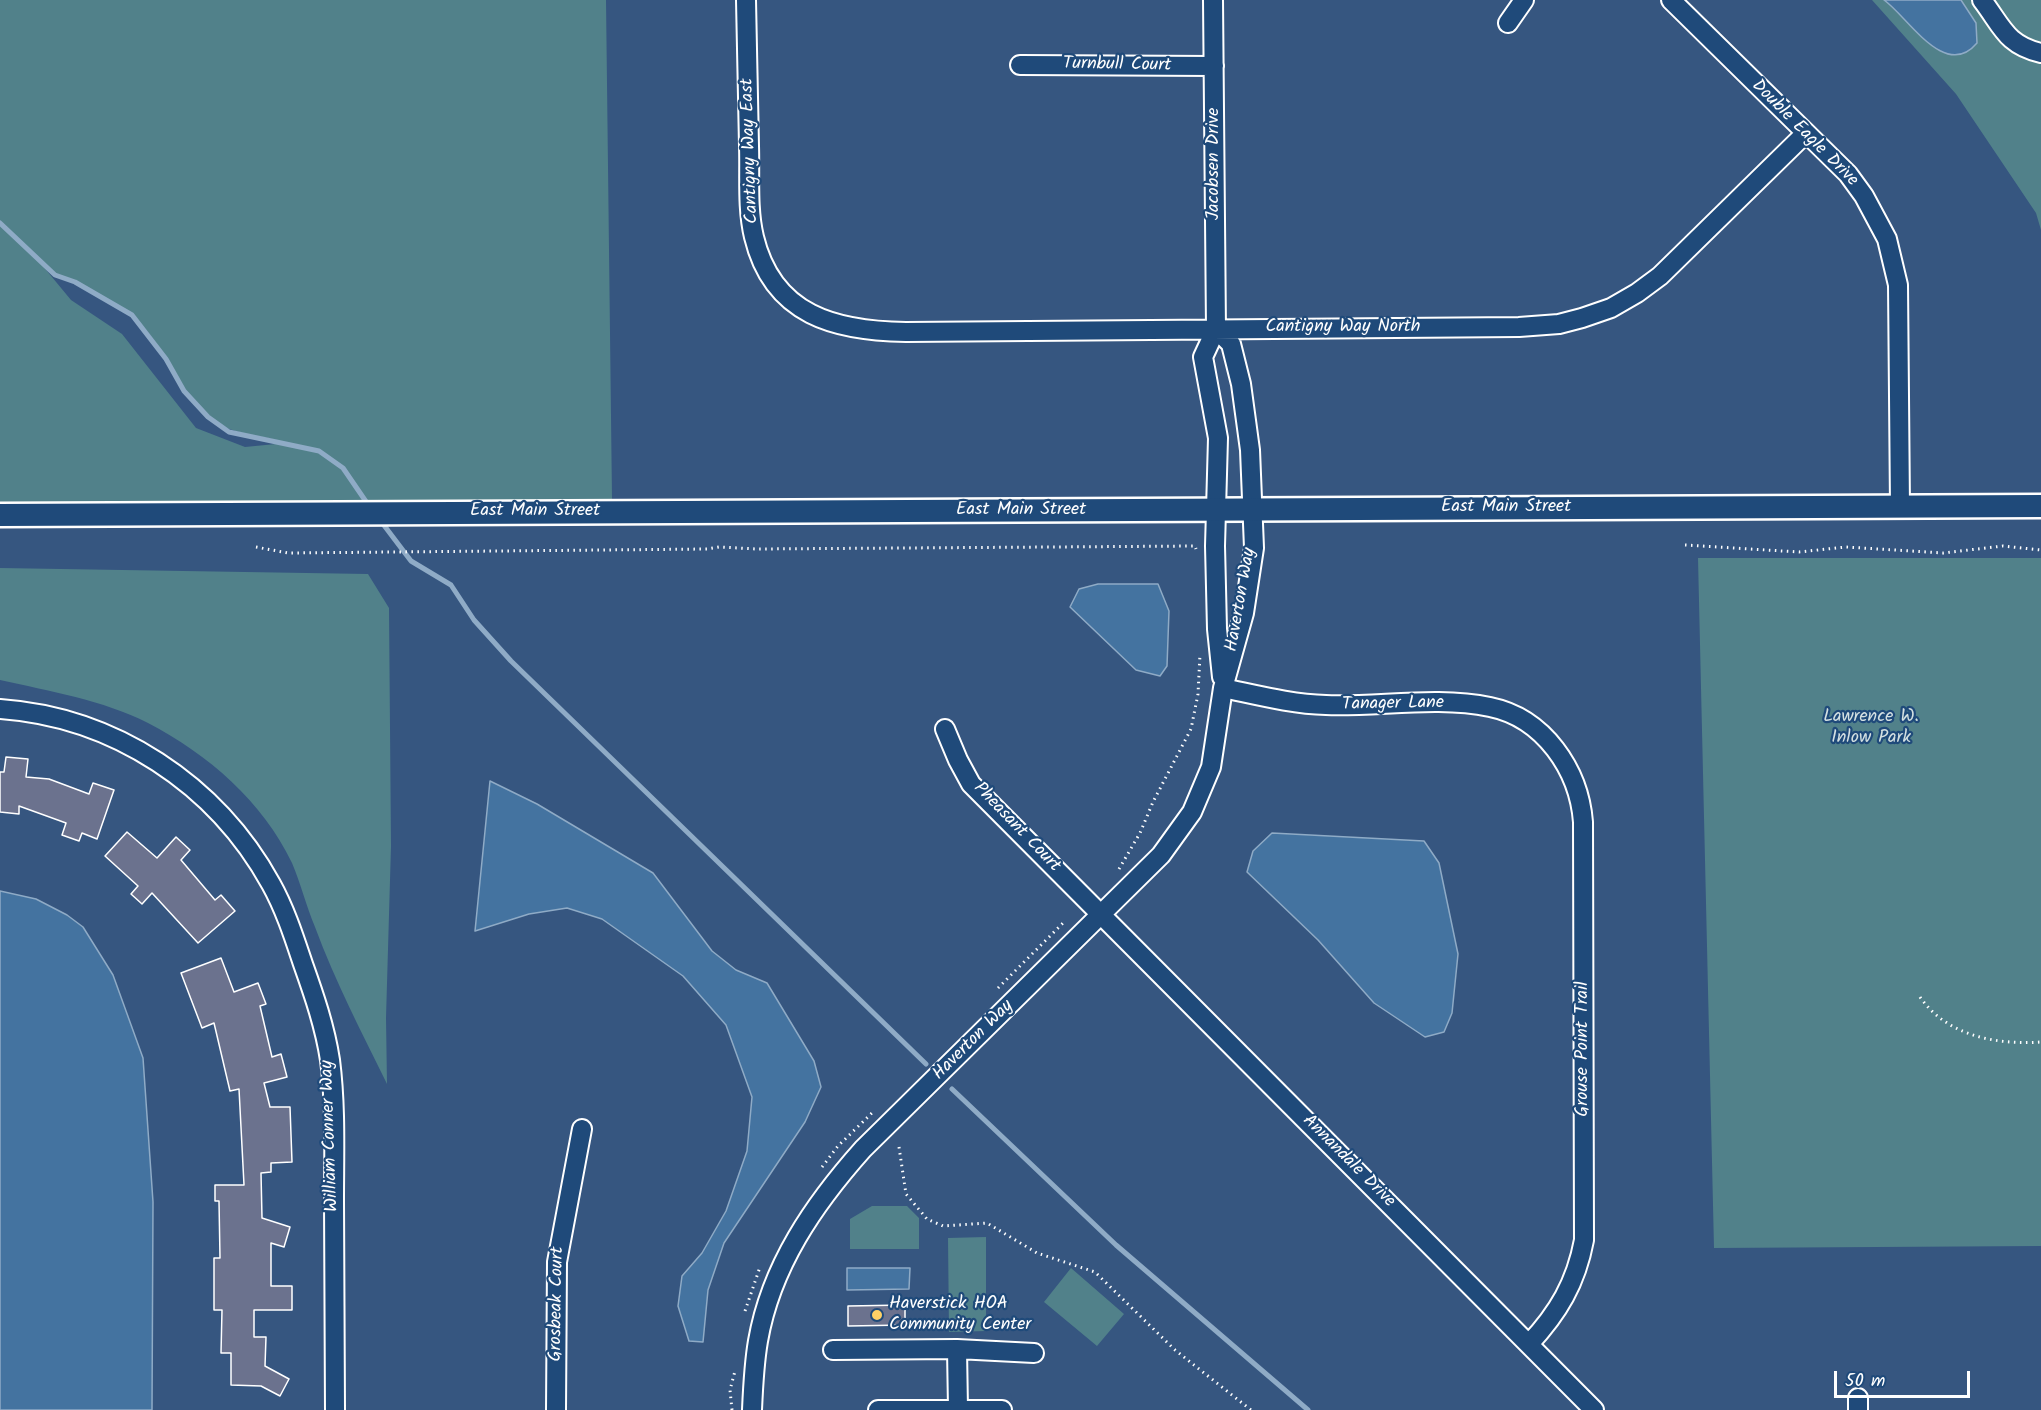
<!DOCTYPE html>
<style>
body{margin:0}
#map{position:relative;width:2041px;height:1410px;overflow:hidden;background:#365680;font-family:Kalam,sans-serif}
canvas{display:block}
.scale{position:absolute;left:1834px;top:1371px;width:136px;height:27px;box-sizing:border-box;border:3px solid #fff;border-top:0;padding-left:8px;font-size:18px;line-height:21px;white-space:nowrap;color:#fff;-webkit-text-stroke:4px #1f4a7a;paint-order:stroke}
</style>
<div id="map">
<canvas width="2041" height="1410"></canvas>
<div class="scale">50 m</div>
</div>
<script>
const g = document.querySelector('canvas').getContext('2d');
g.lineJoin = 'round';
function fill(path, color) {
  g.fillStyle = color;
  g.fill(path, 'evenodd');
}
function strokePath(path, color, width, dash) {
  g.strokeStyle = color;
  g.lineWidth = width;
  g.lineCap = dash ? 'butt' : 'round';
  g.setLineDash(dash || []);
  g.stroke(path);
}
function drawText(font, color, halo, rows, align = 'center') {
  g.font = font + ' Kalam,sans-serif';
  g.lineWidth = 4.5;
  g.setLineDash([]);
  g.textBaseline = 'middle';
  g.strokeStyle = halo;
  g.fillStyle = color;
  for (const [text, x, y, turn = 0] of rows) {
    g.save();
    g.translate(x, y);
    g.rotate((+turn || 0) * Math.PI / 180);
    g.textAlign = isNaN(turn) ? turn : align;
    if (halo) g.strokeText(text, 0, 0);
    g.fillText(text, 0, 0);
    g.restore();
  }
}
fill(new Path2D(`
 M 0,0 L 606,0 L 612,499 L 0,507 ZM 42,265 C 69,284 103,294 130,314 C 167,342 176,401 220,425 C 241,436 264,435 286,443 L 245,447 L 196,428 L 122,334 L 71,300 Z
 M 1872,0 L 2041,0 L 2041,230 L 2036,213 L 1956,94 Z
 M 1698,558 L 2041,558 L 2041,1246 L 1714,1248 Z
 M 0,568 L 368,574 L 389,608 L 391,846 L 386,1018 L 387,1084 C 362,1033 335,981 315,927 C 306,906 301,884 292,863 C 263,802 208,754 148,723 C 103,700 49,691 0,680 Z
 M 872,1206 L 907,1206 L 919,1218 L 919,1249 L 850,1249 L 850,1219 Z
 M 986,1237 L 986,1331 L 949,1332 L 948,1238 Z
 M 1071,1268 L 1124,1314 L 1097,1346 L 1044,1302 Z`), '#51818a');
const water = new Path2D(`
 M 1884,0 L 1961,0 L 1976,23 L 1977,43 C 1945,81 1908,17 1884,0 Z
 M 1098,584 L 1158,584 L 1169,611 L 1167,666 L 1160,676 L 1136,670 L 1070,607 L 1079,589 Z
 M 490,781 L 537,804 L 653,873 L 712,951 L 736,970 L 767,983 L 814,1061 L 821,1087 L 805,1122 L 724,1243 L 708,1290 L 703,1342 L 689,1341 L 678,1306 L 682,1276 L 702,1253 L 726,1211 L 747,1151 L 752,1097 L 726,1025 L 683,976 L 602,919 L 567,908 L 529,914 L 475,931 Z
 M 1272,833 L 1424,841 L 1439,863 L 1458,954 L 1452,1013 L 1444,1032 L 1425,1037 L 1374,1003 L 1318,940 L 1247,872 L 1253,851 Z
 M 0,891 L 36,899 L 67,915 L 83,927 L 113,975 L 143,1058 L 153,1202 L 152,1410 L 0,1410 Z
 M 847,1268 L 910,1268 L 909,1289 L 847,1290 Z`);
fill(water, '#4473a0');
strokePath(water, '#8fabc6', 1.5);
strokePath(new Path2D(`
 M 0,223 L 55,275 L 75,282 L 132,315 L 166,359 L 184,391 L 208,417 L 229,432 L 319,451 L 343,468 L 369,506
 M 380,520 L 411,561 L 451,585 L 474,620 L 511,661 L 926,1064
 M 952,1089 L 1116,1245 L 1308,1410`), '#8fabc6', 5);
const building = new Path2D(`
 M 6,757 L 28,759 L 26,777 L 49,779 L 89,794 L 93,783 L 114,790 L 97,839 L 82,833 L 79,841 L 62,835 L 66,823 L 19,806 L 19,814 L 0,812 L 0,772 L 4,772 Z
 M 127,832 L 157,858 L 176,837 L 190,850 L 181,860 L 215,900 L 221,895 L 235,911 L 198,943 L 152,893 L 142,904 L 131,894 L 138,886 L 105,856 Z
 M 221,958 L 234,992 L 258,983 L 266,1004 L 260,1006 L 272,1057 L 281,1054 L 287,1077 L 264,1083 L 270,1107 L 290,1107 L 292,1162 L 271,1163 L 271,1172 L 261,1173 L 262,1218 L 290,1227 L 284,1247 L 271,1243 L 271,1286 L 292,1286 L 292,1310 L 254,1310 L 254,1337 L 266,1337 L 265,1366 L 289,1379 L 280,1396 L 261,1386 L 231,1385 L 231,1353 L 221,1353 L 222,1310 L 214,1310 L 214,1258 L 220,1258 L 219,1201 L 215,1201 L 215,1185 L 244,1185 L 239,1089 L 230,1091 L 214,1023 L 202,1028 L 181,973 Z
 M 905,1305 L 905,1325 L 848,1326 L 848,1306 Z`);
fill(building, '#6b728e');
strokePath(building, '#fff', 1.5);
const minor = new Path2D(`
 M 746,0 C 747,49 748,97 749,146 C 750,176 747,208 754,237 C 773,316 836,331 906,332 L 1519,327 L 1559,324 L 1582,318 L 1611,308 L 1637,293 L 1660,276 L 1805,134
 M 1213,0 L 1216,329 L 1203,357 L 1218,438 L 1215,546 L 1217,629 L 1222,677
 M 1671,0 L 1848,174 L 1864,196 L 1887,239 L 1898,285 L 1900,507
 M 1982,0 C 2002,26 2006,45 2041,53
 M 1508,23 L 1524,0
 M 1020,65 L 1214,66
 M 1223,688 C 1257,695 1291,704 1326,705 C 1379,707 1437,696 1490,707 C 1544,718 1579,770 1583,822 L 1584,1240 C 1576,1283 1558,1313 1529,1344
 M 0,709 C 114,717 216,784 271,884 C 285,909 294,937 303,964 C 314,995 325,1027 330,1060 C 336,1107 334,1154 334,1201 C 334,1271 335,1340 335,1410
 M 945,729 L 958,760 L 971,784 L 1594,1410
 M 957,1349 L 1034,1353
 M 833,1350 L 957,1349 L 958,1409
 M 1858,1398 L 1858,1410
 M 556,1410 L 557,1262 L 582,1129
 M 752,1410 C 753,1387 754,1364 758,1341 C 771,1266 814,1204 863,1149 L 1161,855 L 1192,812 L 1211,767 L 1223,688 L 1244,613 L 1254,548 L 1250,450 L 1241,384 L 1231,344 L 1216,329
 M 878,1410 L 1002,1410`);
const major = new Path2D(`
 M 0,515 L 2041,506`);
strokePath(minor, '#fff', 22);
strokePath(major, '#fff', 27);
strokePath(new Path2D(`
 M 1685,545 L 1799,552 L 1846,547 L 1943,553 L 2003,546 L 2041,550
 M 256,547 L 288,553 L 707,549 L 719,547 L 757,549 L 1195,546 L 1196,549
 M 1119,869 L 1140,833 L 1153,802 L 1191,729 L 1198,694 L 1200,654
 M 998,988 L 1063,923
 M 1920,997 C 1947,1036 1996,1045 2041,1042
 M 899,1147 L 906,1194 L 927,1219 L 943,1226 L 987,1223 L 1037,1253 L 1095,1272 L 1175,1350 L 1251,1410
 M 822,1167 L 838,1146 L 875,1110
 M 745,1311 L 760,1267
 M 732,1410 L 730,1390 L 735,1371`), '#fff', 3, [1.5, 4.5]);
strokePath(minor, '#1f4a7a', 18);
strokePath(major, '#1f4a7a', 22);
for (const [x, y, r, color] of [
 [877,1315,6,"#ffd166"]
]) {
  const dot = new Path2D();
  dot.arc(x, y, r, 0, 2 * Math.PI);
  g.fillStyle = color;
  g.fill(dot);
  strokePath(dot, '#1f4a7a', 2);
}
drawText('18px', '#fff', '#1f4a7a', [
 ["Turnbull Court",1117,66,1],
 ["Double Eagle Drive",1804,134,45],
 ["Cantigny Way East",751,151,-92],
 ["Jacobsen Drive",1215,164,-90],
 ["Cantigny Way North",1343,328],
 ["East Main Street",1506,508],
 ["East Main Street",1021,511],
 ["East Main Street",535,512],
 ["Haverton Way",1242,600,-80],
 ["Tanager Lane",1393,705,-1],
 ["Pheasant Court",1016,828,46],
 ["Haverton Way",974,1041,-45],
 ["Grouse Point Trail",1584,1049,-90],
 ["William Conner Way",331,1136,-92],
 ["Annandale Drive",1348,1162,45],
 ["Grosbeak Court",558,1304,-89]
]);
drawText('18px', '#d4e0e2', '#1f4a7a', [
 ["Lawrence W.",1871,718],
 ["Inlow Park",1871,739]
]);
drawText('18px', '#fff', '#1f4a7a', [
 ["Haverstick HOA",889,1305],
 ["Community Center",889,1326]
], 'left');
</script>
